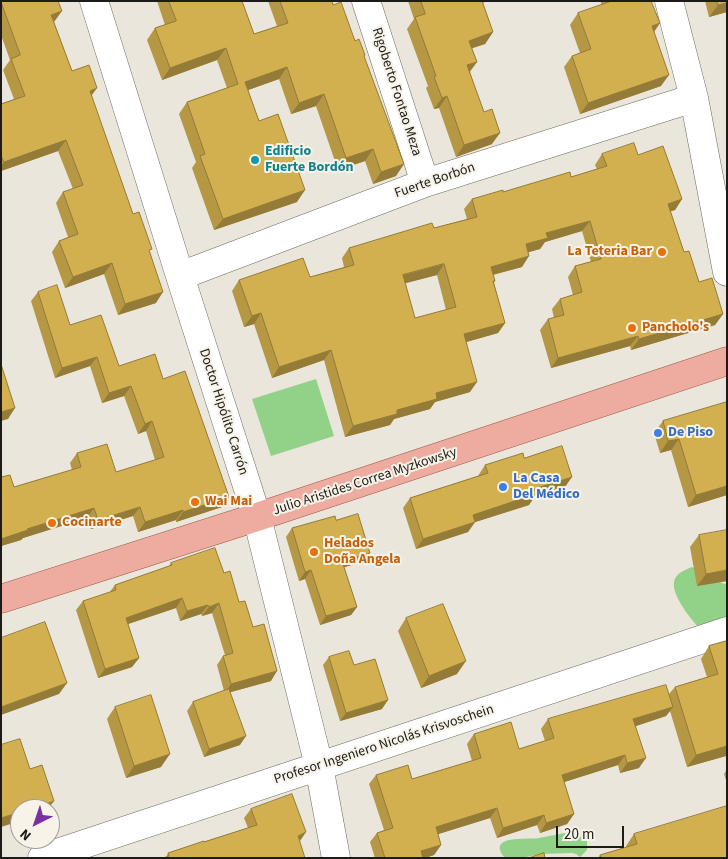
<!DOCTYPE html>
<meta charset="utf-8">
<style>
body{margin:0}
#map{position:relative;width:728px;height:859px;overflow:hidden;background:#eae6dc;font-family:"Source Sans 3",sans-serif}
canvas{display:block}
.frame{position:absolute;inset:0;border:2px solid #1c1b17;pointer-events:none}
.north{position:absolute;left:10px;top:799px;width:50px;height:50px;box-sizing:border-box;background:#f7f3e9;border:1px solid #9f9d95;border-radius:50%;rotate:221deg;font-size:14px;font-weight:700;line-height:20px;text-align:center;color:#1c1b17}
.north::after{content:'';display:block;margin:auto;width:18px;height:22px;background:#7a2fa2;clip-path:polygon(50% 0,100% 100%,50% 72%,0 100%)}
.scale{position:absolute;left:556px;top:826px;width:68px;height:22px;box-sizing:border-box;border:2px solid #1c1b17;border-top:0;padding-left:6px;font-size:15px;line-height:18px;white-space:nowrap;color:#1c1b17;-webkit-text-stroke:4px #f7f3e9;paint-order:stroke}
</style>
<div id="map">
<canvas width="728" height="859"></canvas>
<div class="frame"></div>
<div class="north">N</div>
<div class="scale">20 m</div>
</div>
<script>
const g = document.querySelector('canvas').getContext('2d');
g.lineJoin = 'round';
function fill(path, color) {
  g.fillStyle = color;
  g.fill(path, 'evenodd');
}
function strokePath(path, color, width, dash) {
  g.strokeStyle = color;
  g.lineWidth = width;
  g.lineCap = dash ? 'butt' : 'round';
  g.setLineDash(dash || []);
  g.stroke(path);
}
function drawText(font, color, halo, rows, align = 'center') {
  g.font = font + ' "Source Sans 3",sans-serif';
  g.lineWidth = 4;
  g.setLineDash([]);
  g.textBaseline = 'middle';
  g.strokeStyle = halo;
  g.fillStyle = color;
  for (const [text, x, y, turn = 0] of rows) {
    g.save();
    g.translate(x, y);
    g.rotate((+turn || 0) * Math.PI / 180);
    g.textAlign = isNaN(turn) ? turn : align;
    if (halo) g.strokeText(text, 0, 0);
    g.fillText(text, 0, 0);
    g.restore();
  }
}
fill(new Path2D(`
 M 316,379 L 334,436 L 271,456 L 252,399 Z
 M 692,567 L 724,584 L 727,583 L 727,649 C 721,646 714,643 710,639 C 699,629 665,592 676,577 C 679,572 687,569 692,567 Z
 M 570,832 L 587,840 L 587,850 L 580,857 L 576,854 L 572,853 L 541,854 L 521,858 L 505,858 C 485,834 529,840 539,838 C 549,836 560,834 570,832 Z`), '#92d188');
const minor = new Path2D(`
 M 94,1 L 180,276 L 257,517 L 319,766 L 336,858
 M 366,1 L 425,183
 M 669,1 L 694,98 L 727,272
 M 180,276 L 425,183 L 694,98
 M 42,858 L 727,631`);
const major = new Path2D(`
 M 1,599 L 257,517 L 727,361`);
strokePath(minor, '#6e6b62', 29);
strokePath(major, '#9c5646', 29);
strokePath(minor, '#fff', 28);
strokePath(major, '#edac9f', 28);
fill(new Path2D(`
 M 1,1 L 54,22 L 72,71 L 91,96 L 133,214 L 150,252 L 156,303 L 118,315 L 104,274 L 65,288 L 52,252 L 59,241 L 68,237 L 56,203 L 63,192 L 73,189 L 58,151 L 1,171 L 1,104 L 14,99 L 3,70 L 10,60 L 1,35 Z
 M 157,1 L 242,1 L 254,34 L 277,26 L 268,1 L 332,1 L 333,5 L 355,41 L 365,55 L 364,57 L 396,176 L 373,184 L 365,161 L 338,170 L 316,106 L 291,114 L 279,79 L 248,90 L 259,121 L 297,202 L 214,230 L 192,168 L 196,162 L 179,114 L 187,102 L 227,88 L 217,60 L 162,80 L 147,40 L 155,28 L 165,25 Z
 M 408,1 L 487,1 L 483,3 L 493,32 L 485,44 L 472,48 L 477,62 L 470,72 L 492,144 L 456,157 L 439,108 L 434,109 L 426,88 L 428,86 L 407,29 L 414,19 Z
 M 600,1 L 651,1 L 654,32 L 661,86 L 580,114 L 564,67 L 572,56 L 580,53 L 570,25 L 578,13 L 602,5 Z
 M 705,1 L 727,1 L 727,12 L 709,17 Z
 M 602,154 L 638,155 L 682,199 L 675,210 L 670,211 L 684,252 L 699,282 L 723,314 L 715,325 L 631,350 L 630,346 L 551,368 L 540,330 L 548,319 L 554,318 L 552,309 L 560,299 L 573,295 L 568,277 L 575,266 L 591,262 L 582,231 L 545,242 L 540,249 L 528,252 L 522,267 L 493,275 L 495,281 L 494,283 L 505,323 L 498,333 L 466,342 L 470,392 L 435,402 L 430,409 L 394,419 L 390,425 L 345,437 L 324,360 L 272,378 L 254,324 L 244,327 L 232,291 L 239,280 L 310,277 L 344,267 L 342,258 L 349,248 L 434,228 L 467,219 L 464,209 L 472,199 L 571,177 L 597,169 L 595,165 ZM 437,275 L 446,310 L 415,318 L 405,283 Z
 M 38,292 L 70,325 L 119,366 L 163,379 L 222,507 L 176,522 L 176,520 L 138,532 L 133,516 L 91,529 L 87,518 L 23,538 L 21,540 L 1,546 L 1,477 L 14,487 L 72,470 L 70,463 L 77,453 L 116,472 L 155,460 L 146,431 L 138,434 L 124,396 L 102,403 L 90,366 L 55,378 L 31,301 Z
 M 727,402 L 727,495 L 688,507 L 671,450 L 660,453 L 654,433 L 663,421 Z
 M 524,458 L 565,487 L 535,496 L 529,505 L 475,522 L 468,532 L 416,549 L 403,508 L 410,498 L 478,476 L 485,465 Z
 M 336,520 L 364,561 L 344,567 L 357,607 L 351,615 L 320,625 L 305,579 L 299,581 L 286,537 L 292,528 Z
 M 699,535 L 727,581 L 697,586 L 690,547 Z
 M 171,563 L 224,573 L 253,627 L 271,681 L 230,692 L 240,745 L 204,757 L 187,711 L 193,702 L 224,691 L 217,665 L 223,656 L 225,655 L 212,613 L 202,616 L 201,614 L 180,621 L 176,608 L 128,624 L 139,658 L 132,667 L 98,678 L 76,610 L 83,601 L 109,593 L 115,585 L 169,566 Z
 M 406,618 L 457,674 L 421,688 L 398,631 Z
 M 727,641 L 726,756 L 687,767 L 670,711 L 666,716 L 636,726 L 639,768 L 620,773 L 618,765 L 564,782 L 574,814 L 567,824 L 540,833 L 537,825 L 497,838 L 490,818 L 438,834 L 441,845 L 434,855 L 425,858 L 375,858 L 370,842 L 377,833 L 384,830 L 369,784 L 376,775 L 412,779 L 472,761 L 467,744 L 474,734 L 519,749 L 545,741 L 541,729 L 548,719 L 669,694 L 675,687 L 707,677 L 701,659 L 709,646 Z
 M 329,657 L 354,665 L 382,709 L 340,721 L 323,665 Z
 M 115,707 L 161,767 L 126,778 L 107,719 Z
 M 727,769 L 727,783 L 724,774 Z
 M 251,809 L 300,841 L 166,857 L 168,853 L 248,828 L 244,818 Z
 M 634,834 L 727,858 L 598,858 L 600,855 L 626,847 L 626,846 Z`), '#b59744');
fill(new Path2D(`
 M 727,3 L 727,12 L 709,17 L 718,5 Z
 M 62,11 L 54,22 L 51,15 Z
 M 660,23 L 652,35 L 652,26 Z
 M 493,32 L 485,44 L 461,52 L 469,41 Z
 M 226,48 L 217,60 L 162,80 L 170,68 Z
 M 477,62 L 468,73 L 467,65 Z
 M 287,67 L 279,79 L 237,94 L 245,82 Z
 M 669,75 L 661,86 L 580,114 L 588,103 Z
 M 97,88 L 89,99 L 90,91 Z
 M 324,94 L 316,106 L 291,114 L 299,103 Z
 M 447,96 L 439,108 L 434,109 L 442,98 Z
 M 500,133 L 492,144 L 456,157 L 464,145 Z
 M 66,140 L 58,151 L 1,171 L 1,166 L 4,162 Z
 M 373,149 L 365,161 L 338,170 L 346,158 Z
 M 404,164 L 396,176 L 373,184 L 381,172 Z
 M 305,190 L 297,202 L 214,230 L 223,219 Z
 M 682,199 L 675,210 L 660,215 L 668,204 Z
 M 590,221 L 582,231 L 545,242 L 540,249 L 519,255 L 526,244 L 546,233 Z
 M 529,256 L 522,267 L 484,277 L 491,267 Z
 M 112,263 L 104,274 L 65,288 L 73,277 Z
 M 444,264 L 437,275 L 395,286 L 403,275 Z
 M 163,292 L 156,303 L 118,315 L 125,304 Z
 M 261,313 L 254,324 L 244,327 L 252,316 Z
 M 723,314 L 715,325 L 631,350 L 639,339 Z
 M 505,323 L 498,333 L 456,345 L 464,334 Z
 M 638,336 L 630,346 L 551,368 L 558,358 Z
 M 331,350 L 324,360 L 272,378 L 279,367 Z
 M 97,357 L 90,366 L 55,378 L 62,368 Z
 M 477,382 L 470,392 L 435,402 L 430,409 L 394,419 L 390,425 L 345,437 L 353,426 L 397,410 L 436,393 Z
 M 131,386 L 124,396 L 102,403 L 109,393 Z
 M 15,408 L 8,419 L 1,421 L 1,412 Z
 M 152,421 L 146,431 L 138,434 L 145,424 Z
 M 679,439 L 671,450 L 660,453 L 668,441 Z
 M 572,477 L 565,487 L 535,496 L 529,505 L 466,525 L 473,515 L 534,489 Z
 M 727,486 L 727,495 L 688,507 L 696,495 Z
 M 229,497 L 222,507 L 176,522 L 183,512 Z
 M 140,507 L 133,516 L 91,529 L 98,520 Z
 M 94,508 L 87,518 L 23,538 L 21,540 L 1,546 L 1,539 L 27,529 Z
 M 183,510 L 176,520 L 138,532 L 145,522 Z
 M 475,522 L 468,532 L 416,549 L 423,539 Z
 M 370,553 L 364,561 L 336,570 L 342,561 Z
 M 311,570 L 305,579 L 299,581 L 305,572 Z
 M 727,570 L 727,581 L 697,586 L 706,574 Z
 M 182,598 L 176,608 L 119,627 L 126,618 Z
 M 219,603 L 212,613 L 202,616 L 209,607 Z
 M 208,605 L 201,614 L 180,621 L 187,611 Z
 M 357,607 L 351,615 L 320,625 L 326,616 Z
 M 139,658 L 132,667 L 98,678 L 105,669 Z
 M 466,661 L 457,674 L 421,688 L 429,676 Z
 M 277,671 L 271,681 L 224,694 L 231,684 Z
 M 67,683 L 59,694 L 1,715 L 1,707 Z
 M 388,700 L 382,709 L 340,721 L 346,713 Z
 M 673,707 L 666,716 L 627,729 L 633,719 Z
 M 246,736 L 240,745 L 204,757 L 209,749 Z
 M 727,746 L 726,756 L 687,767 L 696,755 Z
 M 170,754 L 161,767 L 126,778 L 134,766 Z
 M 625,755 L 618,765 L 555,785 L 562,775 Z
 M 646,758 L 639,768 L 620,773 L 627,763 Z
 M 54,801 L 48,809 L 30,809 Z
 M 497,808 L 490,818 L 429,837 L 436,827 Z
 M 20,812 L 20,821 L 1,827 L 1,818 Z
 M 574,814 L 567,824 L 540,833 L 546,823 Z
 M 544,815 L 537,825 L 497,838 L 503,828 Z
 M 306,832 L 300,841 L 298,836 Z
 M 441,845 L 434,855 L 425,858 L 416,858 L 421,851 Z`), '#947b37');
const building = new Path2D(`
 M 1,1 L 58,1 L 62,11 L 51,15 L 72,71 L 89,65 L 97,88 L 90,91 L 133,214 L 139,212 L 152,249 L 149,250 L 163,292 L 125,304 L 112,263 L 73,277 L 59,241 L 78,234 L 63,192 L 83,185 L 66,140 L 4,162 L 1,156 L 1,104 L 25,96 L 11,59 L 20,55 Z
 M 169,1 L 242,1 L 254,34 L 288,23 L 280,1 L 332,1 L 333,5 L 341,2 L 355,41 L 359,39 L 365,55 L 364,56 L 404,164 L 381,172 L 373,149 L 346,158 L 324,94 L 299,103 L 287,67 L 245,82 L 259,121 L 278,114 L 305,190 L 223,219 L 200,156 L 205,154 L 187,102 L 238,84 L 226,48 L 170,68 L 155,28 L 176,21 Z
 M 421,1 L 482,1 L 493,32 L 469,41 L 477,62 L 467,65 L 484,112 L 492,109 L 500,133 L 464,145 L 447,96 L 442,98 L 434,77 L 436,76 L 415,17 L 425,14 Z
 M 612,1 L 651,1 L 660,23 L 652,26 L 669,75 L 588,103 L 572,56 L 591,49 L 578,13 Z
 M 717,1 L 727,1 L 727,3 L 718,5 Z
 M 634,143 L 638,155 L 663,146 L 682,199 L 668,204 L 684,252 L 689,251 L 699,282 L 712,278 L 723,314 L 639,339 L 638,336 L 558,358 L 548,319 L 564,315 L 560,299 L 582,292 L 575,266 L 601,259 L 590,221 L 546,233 L 548,238 L 526,244 L 529,256 L 491,267 L 495,281 L 493,281 L 505,323 L 464,334 L 477,382 L 436,393 L 437,399 L 397,410 L 397,414 L 353,426 L 331,350 L 279,367 L 261,313 L 252,316 L 239,280 L 303,258 L 310,277 L 354,265 L 349,248 L 432,223 L 434,228 L 477,217 L 472,199 L 503,190 L 503,192 L 570,172 L 571,177 L 607,166 L 602,154 ZM 444,264 L 456,307 L 415,318 L 403,275 Z
 M 57,285 L 70,325 L 101,315 L 119,366 L 155,354 L 163,379 L 185,371 L 229,497 L 183,512 L 183,510 L 145,522 L 140,507 L 98,520 L 94,508 L 27,529 L 28,530 L 1,539 L 1,477 L 10,475 L 14,487 L 81,467 L 77,453 L 107,444 L 116,472 L 164,457 L 152,421 L 145,424 L 131,386 L 109,393 L 97,357 L 62,368 L 38,292 Z
 M 1,364 L 15,408 L 1,412 Z
 M 727,402 L 727,486 L 696,495 L 679,439 L 668,441 L 663,421 Z
 M 562,446 L 572,477 L 534,489 L 536,494 L 473,515 L 475,522 L 423,539 L 410,498 L 488,473 L 485,465 L 523,453 L 524,458 Z
 M 358,514 L 370,553 L 342,561 L 357,607 L 326,616 L 311,570 L 305,572 L 292,528 L 335,516 L 336,520 Z
 M 727,530 L 727,570 L 706,574 L 699,535 Z
 M 215,548 L 224,573 L 230,571 L 239,602 L 245,601 L 253,627 L 264,624 L 277,671 L 231,684 L 223,656 L 233,653 L 219,603 L 209,607 L 208,605 L 187,611 L 182,598 L 126,618 L 139,658 L 105,669 L 83,601 L 116,590 L 115,585 L 172,565 L 171,563 Z
 M 443,604 L 466,661 L 429,676 L 406,618 Z
 M 45,622 L 67,683 L 1,707 L 1,638 Z
 M 727,641 L 727,746 L 696,755 L 675,687 L 718,674 L 709,646 Z
 M 349,651 L 354,665 L 375,659 L 388,700 L 346,713 L 329,657 Z
 M 666,685 L 673,707 L 633,719 L 646,758 L 627,763 L 625,755 L 562,775 L 574,814 L 546,823 L 544,815 L 503,828 L 497,808 L 436,827 L 441,845 L 421,851 L 423,858 L 385,858 L 377,833 L 393,828 L 376,775 L 408,765 L 412,779 L 481,758 L 474,734 L 511,722 L 519,749 L 554,738 L 548,719 Z
 M 229,689 L 246,736 L 209,749 L 193,702 Z
 M 151,695 L 170,754 L 134,766 L 115,707 Z
 M 20,739 L 30,769 L 42,765 L 54,801 L 30,809 L 20,809 L 20,812 L 1,818 L 1,745 Z
 M 292,794 L 306,832 L 298,836 L 305,858 L 164,858 L 169,856 L 168,853 L 204,841 L 204,842 L 257,825 L 251,809 Z
 M 727,806 L 727,858 L 601,858 L 600,855 L 637,844 L 634,834 Z
 M 544,853 L 545,858 L 529,858 Z`);
fill(building, '#d3b04f');
strokePath(building, '#947b37', 1);
for (const [x, y, r, color] of [
 [255,160,5,"#0f9aa8"],
 [662,252,5,"#e8710a"],
 [632,328,5,"#e8710a"],
 [658,433,5,"#3f7fe0"],
 [503,487,5,"#3f7fe0"],
 [195,502,5,"#e8710a"],
 [52,523,5,"#e8710a"],
 [314,552,5,"#e8710a"]
]) {
  const dot = new Path2D();
  dot.arc(x, y, r, 0, 2 * Math.PI);
  g.fillStyle = color;
  g.fill(dot);
  strokePath(dot, '#f7f3e9', 2);
}
drawText('14px', '#1c1b17', '#f7f3e9', [
 ["Rigoberto Fontao Meza",396,92,72],
 ["Fuerte Borbón",435,181,-19],
 ["Doctor Hipólito Carrón",223,412,72],
 ["Julio Aristides Correa Myzkowsky",365,482,-18],
 ["Profesor Ingeniero Nicolás Krisvoschein",384,745,-18]
]);
drawText('bold 14px', '#0d838f', '#f7f3e9', [
 ["Edificio",265,152],
 ["Fuerte Bordón",265,168]
], 'left');
drawText('bold 14px', '#c56008', '#f7f3e9', [
 ["La Teteria Bar",652,252,"right"],
 ["Pancholo's",642,328],
 ["Wai Mai",205,502],
 ["Cocinarte",62,523],
 ["Helados",324,544],
 ["Doña Angela",324,560]
], 'left');
drawText('bold 14px', '#366cbe', '#f7f3e9', [
 ["De Piso",668,433],
 ["La Casa",513,479],
 ["Del Médico",513,495]
], 'left');
</script>
